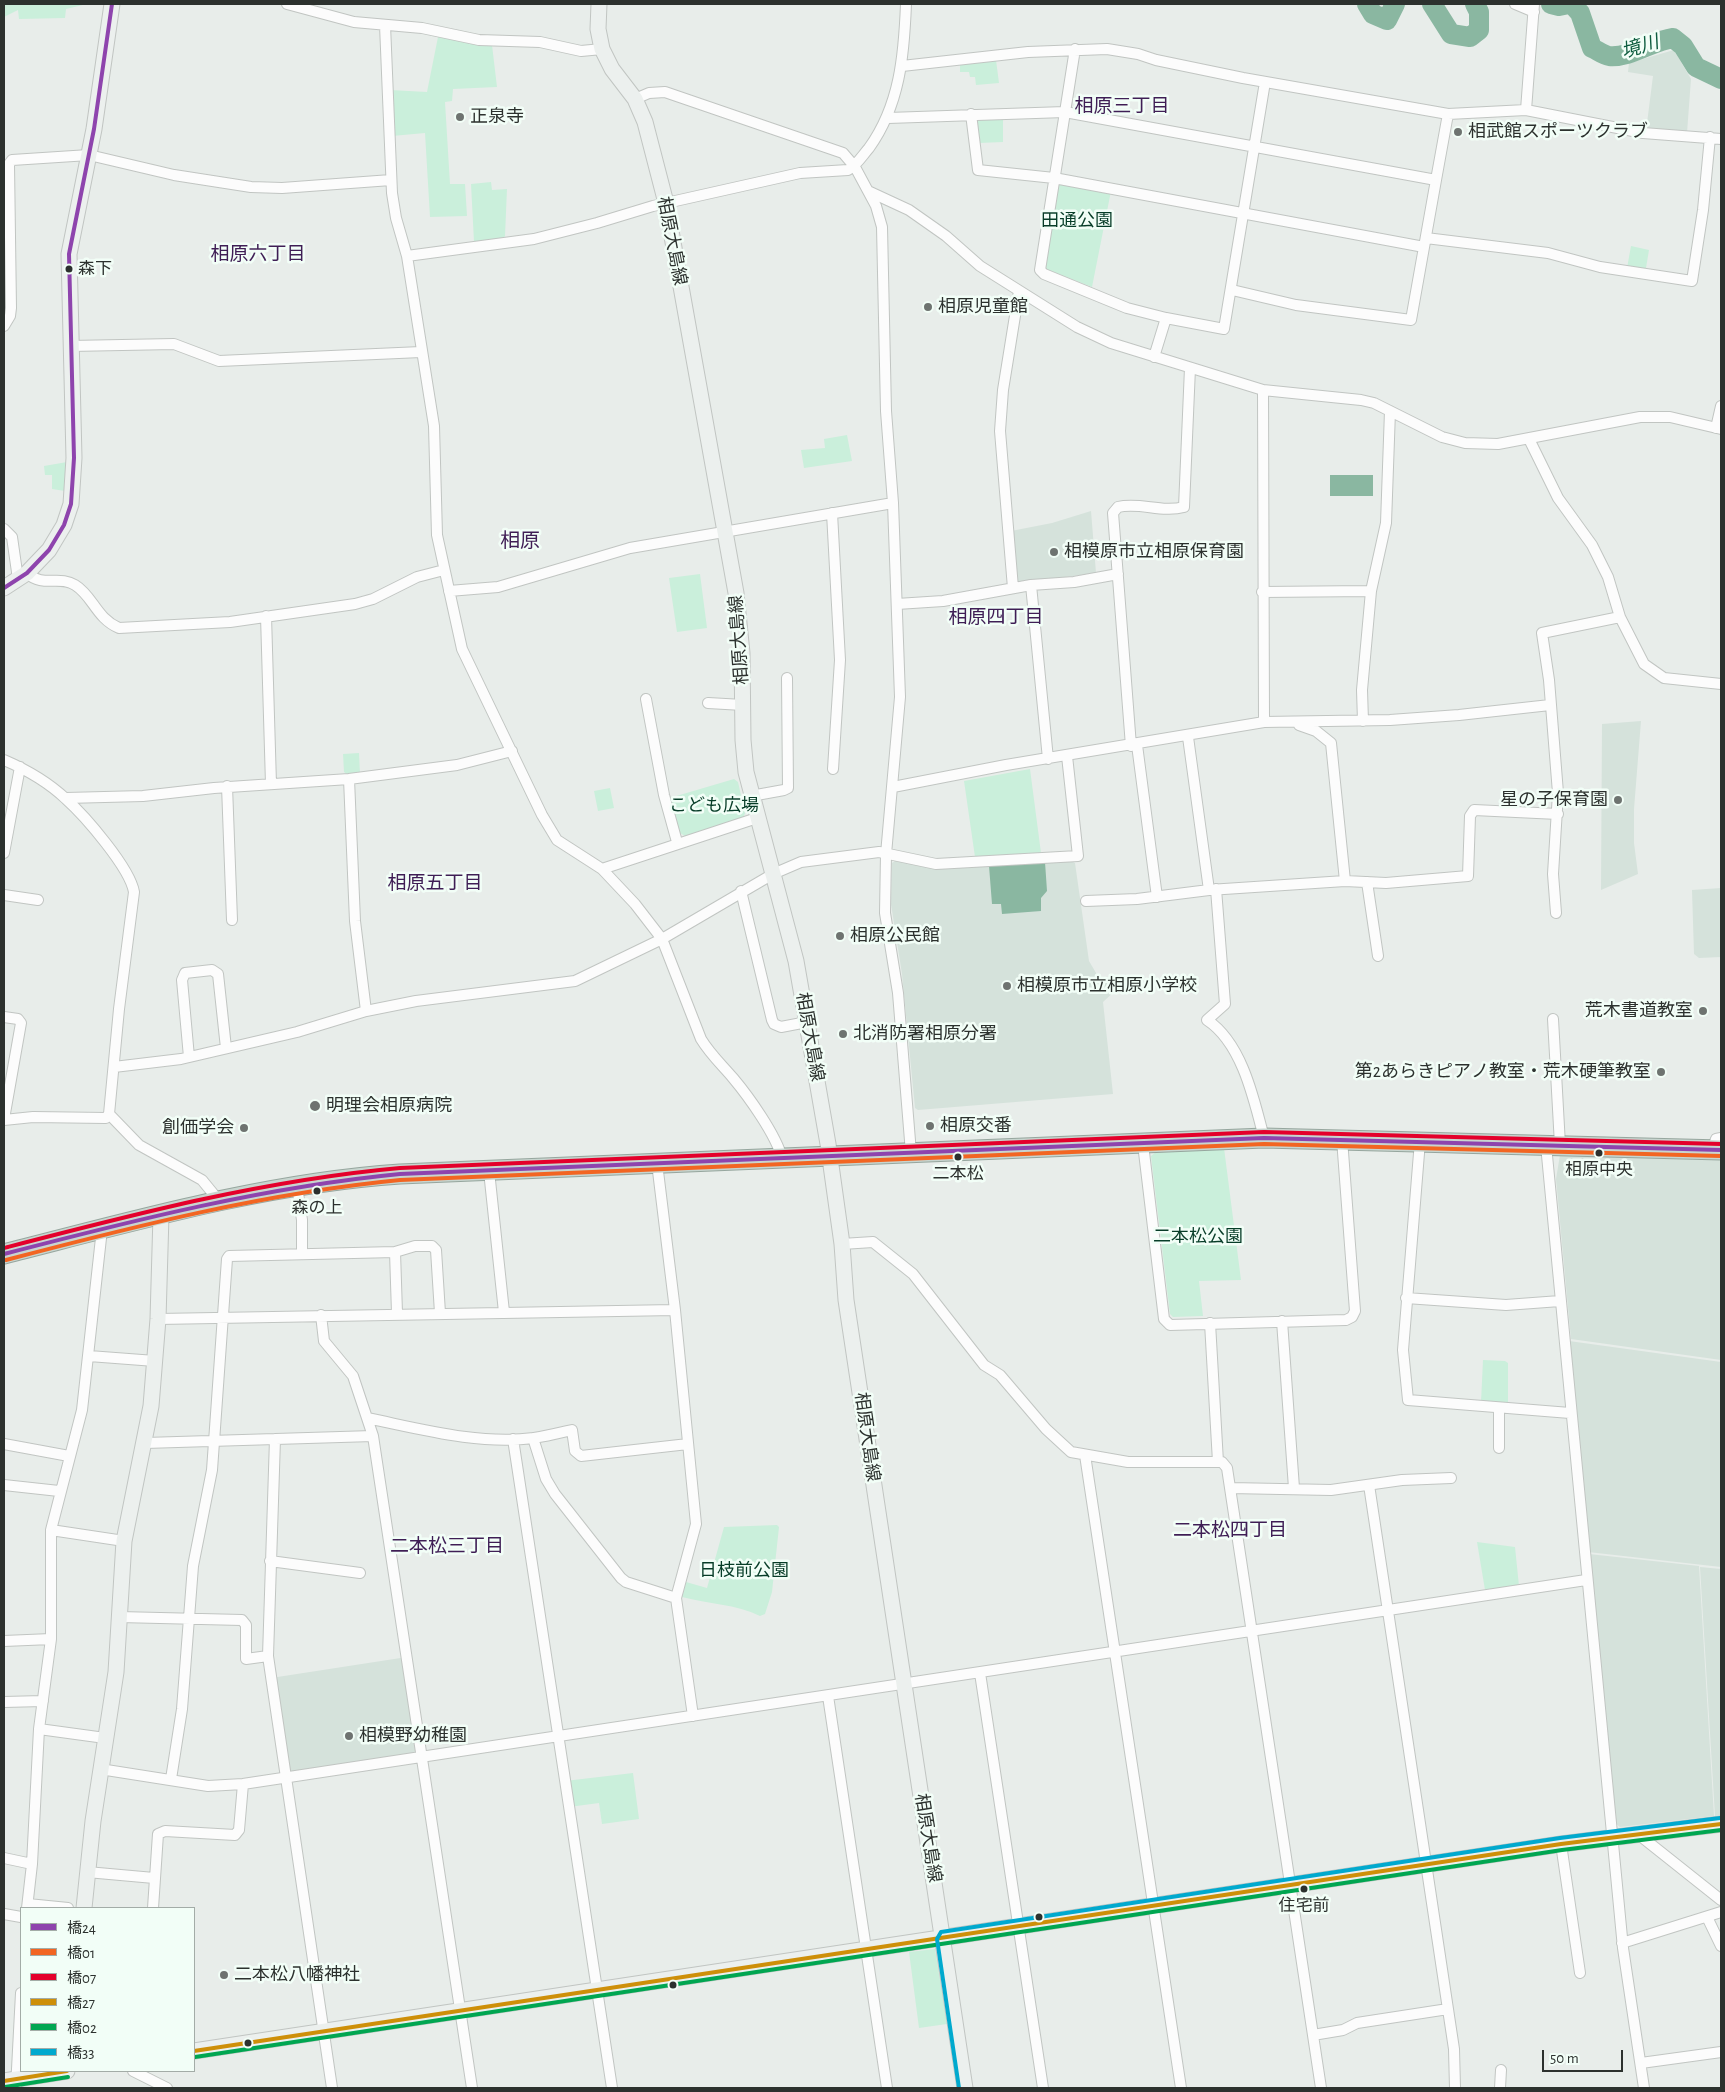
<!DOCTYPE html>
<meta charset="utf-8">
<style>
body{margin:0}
#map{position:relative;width:1725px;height:2092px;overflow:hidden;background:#e8edea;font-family:"Alegreya Sans","Noto Sans JP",sans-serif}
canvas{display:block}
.frame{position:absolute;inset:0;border:5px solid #2c312e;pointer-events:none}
.legend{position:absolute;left:20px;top:1907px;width:175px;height:165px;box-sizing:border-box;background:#f2fef7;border:1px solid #a3aca7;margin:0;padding:6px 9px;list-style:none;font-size:15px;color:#2c312e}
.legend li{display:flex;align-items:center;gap:10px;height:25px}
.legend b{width:25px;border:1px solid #a3aca7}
.scale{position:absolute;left:1542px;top:2050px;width:81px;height:22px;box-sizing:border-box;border:2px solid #2c312e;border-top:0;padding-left:6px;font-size:15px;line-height:18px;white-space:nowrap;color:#2c312e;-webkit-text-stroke:4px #f2fef7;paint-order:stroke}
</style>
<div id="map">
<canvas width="1725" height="2092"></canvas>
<div class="frame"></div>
<ul class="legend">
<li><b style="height:6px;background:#8e44ad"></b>橋24</li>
<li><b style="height:6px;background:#f26522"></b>橋01</li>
<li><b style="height:6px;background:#e4002b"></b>橋07</li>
<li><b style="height:6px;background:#ce8f09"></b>橋27</li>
<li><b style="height:6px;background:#00a651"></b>橋02</li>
<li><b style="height:6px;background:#00a9ce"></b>橋33</li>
</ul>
<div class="scale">50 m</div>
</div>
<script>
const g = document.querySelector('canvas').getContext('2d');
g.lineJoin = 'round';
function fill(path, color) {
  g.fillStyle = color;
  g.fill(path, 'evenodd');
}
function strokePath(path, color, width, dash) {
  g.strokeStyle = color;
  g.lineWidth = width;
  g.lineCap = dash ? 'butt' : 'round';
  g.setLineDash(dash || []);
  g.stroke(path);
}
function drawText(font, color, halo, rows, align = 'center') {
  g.font = font + ' "Alegreya Sans","Noto Sans JP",sans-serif';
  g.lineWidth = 5;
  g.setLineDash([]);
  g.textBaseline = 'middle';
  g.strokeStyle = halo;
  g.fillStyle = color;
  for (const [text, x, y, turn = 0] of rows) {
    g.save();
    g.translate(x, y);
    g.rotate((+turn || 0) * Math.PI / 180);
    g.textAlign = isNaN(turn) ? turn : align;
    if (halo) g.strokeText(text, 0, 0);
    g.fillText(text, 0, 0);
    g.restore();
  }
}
fill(new Path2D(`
 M 1674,50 L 1691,79 L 1687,133 L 1646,131 L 1653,76 L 1628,72 L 1629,63 Z
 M 1091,511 L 1096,573 L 1018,583 L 1011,531 L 1052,523 Z
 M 1641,721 L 1634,809 L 1634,843 L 1638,874 L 1601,890 L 1602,724 Z
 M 895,861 L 919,865 L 1071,861 L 1075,863 L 1089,961 L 1099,978 L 1117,989 L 1103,1002 L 1113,1094 L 918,1110 L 915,1108 L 902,974 L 891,904 L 892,863 Z
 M 1721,888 L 1721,957 L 1699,958 L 1694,954 L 1692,890 Z
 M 1560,1155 L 1721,1160 L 1721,1360 L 1571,1339 L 1556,1179 Z
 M 1569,1341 L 1721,1362 L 1721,1567 L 1588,1552 Z
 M 1589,1554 L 1699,1566 L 1714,1816 L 1620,1827 L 1615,1823 Z
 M 1700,1567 L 1721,1569 L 1721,1815 L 1715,1816 Z
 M 407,1657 L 422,1757 L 285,1778 L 271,1678 Z`), '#d5e2db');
fill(new Path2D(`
 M 4,4 L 87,4 L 66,9 L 65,18 L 19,19 L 18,10 L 4,17 Z
 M 438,37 L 492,45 L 497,87 L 453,89 L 452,101 L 445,102 L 450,184 L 465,184 L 467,216 L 430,217 L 425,133 L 392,136 L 390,90 L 427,92 Z
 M 996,60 L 999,83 L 976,85 L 975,77 L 970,77 L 969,72 L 960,72 L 960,63 Z
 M 980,119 L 1003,119 L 1003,142 L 979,143 L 976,123 Z
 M 491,182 L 492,190 L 507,189 L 505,236 L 502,240 L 474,242 L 471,184 Z
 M 1056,182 L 1111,191 L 1092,287 L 1043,268 Z
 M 1631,246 L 1649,250 L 1646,268 L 1642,270 L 1627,268 Z
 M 847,435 L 852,461 L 804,468 L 801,450 L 825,448 L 824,439 Z
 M 67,462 L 65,491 L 52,489 L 52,475 L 45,475 L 44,466 Z
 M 700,574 L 707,628 L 677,632 L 669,578 Z
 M 359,753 L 360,774 L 348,775 L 344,772 L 343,754 Z
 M 1030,769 L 1041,853 L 975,857 L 964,781 Z
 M 734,779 L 738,782 L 745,813 L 743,819 L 685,836 L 680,833 L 671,801 L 673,797 Z
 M 610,788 L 614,808 L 598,811 L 594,791 Z
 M 1224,1148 L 1241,1280 L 1199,1281 L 1203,1316 L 1173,1317 L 1170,1314 L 1151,1156 L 1156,1152 Z
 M 1483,1360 L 1505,1361 L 1508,1363 L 1508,1403 L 1481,1402 Z
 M 777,1525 L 779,1527 L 772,1592 L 765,1614 L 760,1616 C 736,1604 708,1604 682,1597 L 686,1582 L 707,1588 L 724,1527 Z
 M 1477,1542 L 1515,1547 L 1519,1586 L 1485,1590 Z
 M 633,1773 L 639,1819 L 602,1824 L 599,1803 L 569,1807 L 565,1781 Z
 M 935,1949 L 947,2024 L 919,2028 L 909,1952 Z`), '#caefdb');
fill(new Path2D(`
 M 1330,475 L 1373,475 L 1373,496 L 1330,496 Z
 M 1045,862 L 1047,891 L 1041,898 L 1041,911 L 1002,914 L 1001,904 L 992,904 L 989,866 Z`), '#8ab7a1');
strokePath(new Path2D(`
 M 1367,4 L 1373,14 L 1387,20 L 1395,4
 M 1432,4 L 1451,34 L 1470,37 L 1479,30 L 1479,12 L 1475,4
 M 1551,4 L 1559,6 L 1569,4
 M 1572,4 L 1580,13 L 1592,48 C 1597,50 1603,55 1609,56 C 1630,58 1652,41 1673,38 L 1683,46 L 1696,67 L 1721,79`), '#8ab7a1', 20);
const street = new Path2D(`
 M 287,4 L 354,22 L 422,28 L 479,40 L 540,42 L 581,51 L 602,49
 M 1515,4 L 1534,12
 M 385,25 L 392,193 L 396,218 L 407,256 L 434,426 L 437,535 L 462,649 L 542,815 L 557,840 L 602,869 L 635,904 L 662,939 L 701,1039 C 710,1054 722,1065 733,1078 C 749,1097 776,1135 782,1158
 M 1075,49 L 1040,270 L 1044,274 L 1127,308 L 1166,318 L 1224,329 L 1265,82
 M 902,66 L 1028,52 L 1107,49 L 1138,54 L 1156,60 L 1243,78 L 1448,114
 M 635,99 L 649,93 L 665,92 L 843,153 L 855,167 L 876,206 L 882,227 L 886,411 L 893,503 L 900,697 L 886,854 L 885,913 L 898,993 L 911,1153
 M 1526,110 L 1534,4
 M 971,114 L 978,170 L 1054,178 L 1424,247
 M 888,118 L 1065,112 L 1436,180 L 1448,114 L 1526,110 L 1643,133 L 1721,139
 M 868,191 L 909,210 L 946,236 L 980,266 L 1077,327 L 1111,343 L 1263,390 L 1361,400 L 1374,403 L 1442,437 L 1465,443 L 1498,444 L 1640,417 L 1670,417 L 1721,429
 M 1426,238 L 1548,253 L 1600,267 L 1692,281 L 1703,210 L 1710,137
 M 407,256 L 534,239 L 597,223 L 653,206 L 800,173 L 848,170 C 857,165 862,156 869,148 C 900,105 904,55 906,4
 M 1232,290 L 1296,305 L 1411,320 L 1436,180
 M 4,326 L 10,316 L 11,308 L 9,164 L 12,160 L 89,155 L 174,175 L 251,187 L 282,188 L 391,180
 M 70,346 L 174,344 L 219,361 L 421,352
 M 1154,357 L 1166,318
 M 1263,390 L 1264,722
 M 1716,428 L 1721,406
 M 1529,439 L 1558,498 L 1592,545 L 1608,577 L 1620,617 L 1644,664 L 1664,678 L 1721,684
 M 832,513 L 840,660 L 833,769
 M 4,529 L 12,537 L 18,579
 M 27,573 C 43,588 59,575 75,585 C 93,596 96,618 119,628 L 230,622 L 355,604 L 373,599 L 417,577 L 444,570
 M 1031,585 L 1048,759
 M 1013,588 L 1000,431 L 1003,390 L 1019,291
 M 449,591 L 498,587 L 630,548 L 893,503
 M 1262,592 L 1371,591
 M 897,604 L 943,601 L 1031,585 L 1074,582 L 1118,574
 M 266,616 L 271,784
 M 646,699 L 664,795 L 677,842
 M 708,703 L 743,705
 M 1363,721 L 1362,690 L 1371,591 L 1386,523 L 1390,411
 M 1299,725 L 1316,731 L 1331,743 L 1345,881
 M 1188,737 L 1209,890
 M 1137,745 L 1157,897
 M 1131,746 L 1113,513 L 1118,507 C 1140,502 1162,513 1184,507 L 1190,368
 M 4,760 C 25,769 49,783 66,799 C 85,816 130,868 134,892 L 119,1009 L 109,1114 L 106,1118 L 33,1117 L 4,1120
 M 349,779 L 355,921 L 366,1011
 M 227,786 L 232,920
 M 893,787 L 1006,765 L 1264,722 L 1390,720 L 1459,715 L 1550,705
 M 751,796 L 784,790 L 788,788 L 787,678
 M 66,798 L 143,796 L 214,788 L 349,779 L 457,765 L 512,751
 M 4,853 L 20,767
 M 602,869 L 757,818
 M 1367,882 L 1378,956
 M 1216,889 L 1225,1004 L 1207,1020 C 1242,1043 1254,1099 1264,1138
 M 741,891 L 772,1020 L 774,1024 L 781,1027 L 807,1022
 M 4,895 L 38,900
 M 1086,901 L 1137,899 L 1209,890 L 1345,881 L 1386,883 L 1468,876 L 1470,816 L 1474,810 L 1558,814
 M 1556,913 L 1553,874 L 1558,793 L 1549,680 L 1542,633 L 1620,617
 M 4,1017 L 18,1019 L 21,1023 L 4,1119
 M 1553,1019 L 1560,1145
 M 189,1057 L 182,980 L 185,973 L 212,970 L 218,974 L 226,1048
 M 114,1067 L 181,1059 L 297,1032 L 366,1011 L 416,1001 L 575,981 L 662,939 L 773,874 L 801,862 L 879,852 L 936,864 L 1078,856 L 1067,756
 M 109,1114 L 139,1145 L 202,1180 L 220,1202
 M 1420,1141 L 1403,1350 L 1408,1400 L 1570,1413
 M 1143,1144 L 1164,1319 L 1170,1325 L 1346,1320 L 1352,1317 L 1355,1311 L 1342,1139
 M 1546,1145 L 1623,1948 L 1644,2088
 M 1712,1150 L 1716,1139 L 1721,1138
 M 657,1163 L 675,1310 L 696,1524 L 676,1598 L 693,1716
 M 489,1171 L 504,1312
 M 297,1186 L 302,1220 L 302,1254
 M 842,1244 L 873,1242 L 913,1274 L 984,1365 L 1000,1375 L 1046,1429 L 1071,1452 L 1128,1462 L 1222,1462 L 1227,1468 L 1321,2088
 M 395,1252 L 415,1246 L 432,1246 L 436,1250 L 440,1313
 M 1406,1298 L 1506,1305 L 1560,1301
 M 321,1315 L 324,1341 L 353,1376 L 373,1436 L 472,2088
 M 158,1319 L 675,1310
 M 1282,1321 L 1294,1488
 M 1210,1323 L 1218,1462
 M 89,1356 L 155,1361
 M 367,1418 C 421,1429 478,1445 534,1438 C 547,1436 559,1433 572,1430 L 575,1451 L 581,1456 L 688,1444
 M 533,1438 L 546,1479 L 555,1494 L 621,1578 L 626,1582 L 676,1598
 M 275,1439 L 268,1656 L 332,2088
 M 513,1439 L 612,2088
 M 145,1443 L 373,1436
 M 4,1444 L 69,1456
 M 1499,1448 L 1499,1408
 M 1085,1455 L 1181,2088
 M 4,1485 L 59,1491
 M 1369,1485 L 1454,2049 L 1455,2088
 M 1230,1488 L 1331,1490 L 1402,1480 L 1451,1478
 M 51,1530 L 124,1541
 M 270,1561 L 360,1573
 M 119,1617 L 242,1620 L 246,1625 L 246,1659 L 268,1656
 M 4,1641 L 51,1639
 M 980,1673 L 1043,2088
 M 828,1696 L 887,2088
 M 4,1702 L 43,1701
 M 39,1729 L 105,1738
 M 100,1769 L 208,1786 L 243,1784 L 1586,1580
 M 171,1779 L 182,1709 L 193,1566 L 212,1470 L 227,1259 L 229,1256 L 395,1252 L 397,1313
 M 1638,1834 L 1721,1900
 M 1561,1844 L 1580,1973
 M 4,1858 L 32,1864
 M 87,1872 L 154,1878
 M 28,1904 L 68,1908
 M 27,1908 L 32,1864 L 39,1729 L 51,1639 L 51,1530 L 82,1410 L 101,1238 L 99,1231
 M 153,1908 L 158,1834 L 165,1831 L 235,1835 L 239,1830 L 243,1784
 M 4,1914 L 21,1917
 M 1707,1917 L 1721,1946
 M 1622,1943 L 1721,1912
 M 1313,2035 L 1343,2030 L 1357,2023 L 1448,2009
 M 1641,2063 L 1721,2052
 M 133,2071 L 167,2088
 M 16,2088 L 21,1993
 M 1500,2088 L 1501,2070`);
const secondary = new Path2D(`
 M 599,4 L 598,29 L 602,49 L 612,69 L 635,99 L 645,122 L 666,203 L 736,593 L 742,653 L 743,740 L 746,772 L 796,961 L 828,1144 L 842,1244 L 846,1300 L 965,2088
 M 4,588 L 27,573 L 49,550 L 64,525 L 71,504 L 74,458 L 69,254 L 94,129 L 112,4
 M 84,1908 L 93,1821 L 116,1672 L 124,1541 L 151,1406 L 158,1319 L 161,1215
 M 194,2051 L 1561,1844 L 1721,1824
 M 4,2081 L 67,2071`);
const highway = new Path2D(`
 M 4,1254 C 134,1221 266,1183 400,1174 L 1264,1138 L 1721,1150`);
strokePath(street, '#c1c5c2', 12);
strokePath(secondary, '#c1c5c2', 17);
strokePath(highway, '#96a69e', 21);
strokePath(street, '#fcfcfc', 10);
strokePath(secondary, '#ecf0ee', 15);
strokePath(highway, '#c8d5cf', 19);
strokePath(new Path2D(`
 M 4,588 L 27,573 L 49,550 L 64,525 L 71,504 L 74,458 L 69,254 L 94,129 L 112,4
 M 4,1254 C 135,1220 265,1187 400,1174 L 1264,1138 L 1721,1150`), '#8e44ad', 4);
strokePath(new Path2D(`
 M 6,1260 C 136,1226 266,1193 400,1180 L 1264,1144 L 1721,1156`), '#f26522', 4);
strokePath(new Path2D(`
 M 4,1248 C 135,1214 265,1180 400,1168 L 1264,1132 L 1721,1144`), '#e4002b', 4);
strokePath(new Path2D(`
 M 194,2051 L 1561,1844 L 1721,1824
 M 4,2081 L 67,2071`), '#ce8f09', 4);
strokePath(new Path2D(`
 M 195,2057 L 1562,1850 L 1721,1830
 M 5,2087 L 68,2077`), '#00a651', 4);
strokePath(new Path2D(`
 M 959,2088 L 937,1939 L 941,1932 L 1560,1838 L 1720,1818`), '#00a9ce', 4);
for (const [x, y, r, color] of [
 [460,117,5,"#6e7370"],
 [1458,132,5,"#6e7370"],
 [69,269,4.5,"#2c312e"],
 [928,307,5,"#6e7370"],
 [1054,552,5,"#6e7370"],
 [1618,800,5,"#6e7370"],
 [840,936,5,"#6e7370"],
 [1007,986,5,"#6e7370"],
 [1703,1011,5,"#6e7370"],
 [843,1034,5,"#6e7370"],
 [1661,1072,5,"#6e7370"],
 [315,1106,6,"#6e7370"],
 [930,1126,5,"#6e7370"],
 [244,1128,5,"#6e7370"],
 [1599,1153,4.5,"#2c312e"],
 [958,1157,4.5,"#2c312e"],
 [317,1191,4.5,"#2c312e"],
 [349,1736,5,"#6e7370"],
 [1304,1889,4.5,"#2c312e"],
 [1039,1917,4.5,"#2c312e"],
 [224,1975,5,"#6e7370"],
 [673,1985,4.5,"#2c312e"],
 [248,2043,4.5,"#2c312e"]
]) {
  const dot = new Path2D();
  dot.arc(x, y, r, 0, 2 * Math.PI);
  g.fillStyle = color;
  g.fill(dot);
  strokePath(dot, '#f2fef7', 2);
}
drawText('17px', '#2c312e', '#f2fef7', [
 ["森下",78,269,"left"],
 ["相原中央",1599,1170],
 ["二本松",958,1174],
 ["森の上",317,1208],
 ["住宅前",1304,1906]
]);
drawText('18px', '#2c312e', '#f2fef7', [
 ["正泉寺",470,117],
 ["相武館スポーツクラブ",1468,132],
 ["相原児童館",938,307],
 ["相模原市立相原保育園",1064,552],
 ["星の子保育園",1608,800,"right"],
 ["相原公民館",850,936],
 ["相模原市立相原小学校",1017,986],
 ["荒木書道教室",1693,1011,"right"],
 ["北消防署相原分署",853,1034],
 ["第2あらきピアノ教室・荒木硬筆教室",1651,1072,"right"],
 ["明理会相原病院",326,1106],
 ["相原交番",940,1126],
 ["創価学会",234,1128,"right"],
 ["相模野幼稚園",359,1736],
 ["二本松八幡神社",234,1975]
], 'left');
drawText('18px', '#073d28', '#f2fef7', [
 ["田通公園",1077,221],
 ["こども広場",714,806],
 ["二本松公園",1198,1237],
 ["日枝前公園",744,1571]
]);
drawText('18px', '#2c312e', '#f2fef7', [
 ["相原大島線",672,241,79],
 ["相原大島線",739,640,-94],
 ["相原大島線",810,1037,80],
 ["相原大島線",867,1437,82],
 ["相原大島線",928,1838,81]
]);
drawText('italic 19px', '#0e5c3f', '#f2fef7', [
 ["境川",1640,47,-17]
]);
drawText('19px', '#3f1e55', '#f2fef7', [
 ["相原三丁目",1122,106],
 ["相原六丁目",258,254],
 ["相原四丁目",996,617],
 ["相原五丁目",435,883],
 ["二本松四丁目",1230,1530],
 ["二本松三丁目",447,1546]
]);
drawText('20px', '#3f1e55', '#f2fef7', [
 ["相原",520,541]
]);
</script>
